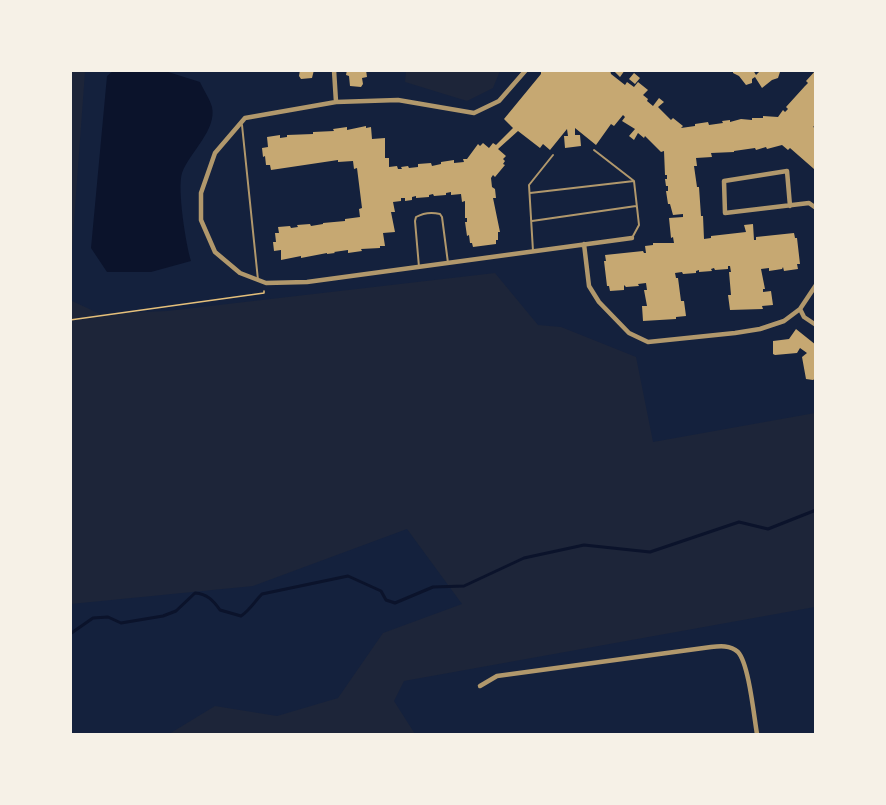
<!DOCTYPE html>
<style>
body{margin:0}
#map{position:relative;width:886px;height:805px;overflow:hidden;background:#14213d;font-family:Raleway,sans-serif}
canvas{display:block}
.frame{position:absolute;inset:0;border:72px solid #f6f1e7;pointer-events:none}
</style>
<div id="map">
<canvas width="886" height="805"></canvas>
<div class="frame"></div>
</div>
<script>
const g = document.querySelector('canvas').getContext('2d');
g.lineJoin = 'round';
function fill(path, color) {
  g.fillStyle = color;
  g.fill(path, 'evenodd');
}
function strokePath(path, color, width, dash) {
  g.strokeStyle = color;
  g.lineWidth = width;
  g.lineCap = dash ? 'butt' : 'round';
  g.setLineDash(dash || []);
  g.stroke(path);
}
fill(new Path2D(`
 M 71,70 L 87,71 L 85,72 L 71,263 Z
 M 406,71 L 406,70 L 500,71 L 493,88 L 467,101 L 405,82 Z
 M 495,273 L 538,325 L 561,327 L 636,357 L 653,442 L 815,413 L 815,607 L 404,681 L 394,701 L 415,734 L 169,734 L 215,706 L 277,716 L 338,698 L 383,633 L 462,604 L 407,529 L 253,586 L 71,604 L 70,300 L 100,314 L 167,311 Z`), '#1d2539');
fill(new Path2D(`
 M 113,71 L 165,71 L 200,82 C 203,89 210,99 212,107 C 217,130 190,152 182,173 C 177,189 186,245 191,261 L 151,272 L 107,272 L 91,248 L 107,76 Z`), '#0b132b');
strokePath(new Path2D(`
 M 70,634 L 93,618 L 108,617 L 121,623 L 163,616 L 176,611 L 195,593 C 207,594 213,600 220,610 L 241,616 C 250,610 255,601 262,594 L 348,576 L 381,591 L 386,600 L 395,603 L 433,587 L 464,586 L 524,558 L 584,545 L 650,552 L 739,522 L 768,529 L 816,510`), '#0b132b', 3);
fill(new Path2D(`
 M 300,70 L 314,70 L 312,78 L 301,79 L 299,76 Z
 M 347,70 L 366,70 L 367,77 L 362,78 L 363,84 L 361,87 L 350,86 L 349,76 L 346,75 Z
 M 541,70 L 610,70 L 611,74 L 625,85 L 627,82 L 634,87 L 638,82 L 648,90 L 643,95 L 648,99 L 647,101 L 653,106 L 659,98 L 664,102 L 658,107 L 671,120 L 673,118 L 683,126 L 681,128 L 695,126 L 695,124 L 708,122 L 709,125 L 723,123 L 722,121 L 730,120 L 730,122 L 741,119 L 752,120 L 752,118 L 763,118 L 763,116 L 778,117 L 783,110 L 785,112 L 788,109 L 786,107 L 805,86 L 808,83 L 806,81 L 816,70 L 816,124 L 813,127 L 816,128 L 814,169 L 790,148 L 788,150 L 782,145 L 767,149 L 766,147 L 756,150 L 755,148 L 734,151 L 734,152 L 711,153 L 712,157 L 696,158 L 697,166 L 694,166 L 697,187 L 699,187 L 701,216 L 703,216 L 704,239 L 711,238 L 711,236 L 746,232 L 744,225 L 753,224 L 754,240 L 756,240 L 756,237 L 794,233 L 795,238 L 797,238 L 800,264 L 797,264 L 798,269 L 784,271 L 783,267 L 782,269 L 769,271 L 769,268 L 761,269 L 765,289 L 763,289 L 763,292 L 771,291 L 773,305 L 762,306 L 763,309 L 730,310 L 728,295 L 731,295 L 729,272 L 731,272 L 730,266 L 728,266 L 728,269 L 715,270 L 714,268 L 711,269 L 712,271 L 699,272 L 699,270 L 696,271 L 696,273 L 683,274 L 682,272 L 675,273 L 676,278 L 678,278 L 681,301 L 684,301 L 686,316 L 676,317 L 676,319 L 643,321 L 642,306 L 647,306 L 644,290 L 647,290 L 646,283 L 638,284 L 639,286 L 626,287 L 624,285 L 624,290 L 610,291 L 609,286 L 607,286 L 604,261 L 606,261 L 605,255 L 643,251 L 644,253 L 646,253 L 645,246 L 653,245 L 653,243 L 674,243 L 673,237 L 671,238 L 669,218 L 683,217 L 683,214 L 673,215 L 670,204 L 668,204 L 666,191 L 668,191 L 668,186 L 666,186 L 665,179 L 667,179 L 667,175 L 665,175 L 664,151 L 661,152 L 645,136 L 644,138 L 638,133 L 634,140 L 629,136 L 635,129 L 622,121 L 625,117 L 623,115 L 614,126 L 611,124 L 596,145 L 575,128 L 575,135 L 580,135 L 581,146 L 565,148 L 564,136 L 568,136 L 567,129 L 550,150 L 543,144 L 540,148 L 518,131 L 498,149 L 506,156 L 503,159 L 505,161 L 503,164 L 505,165 L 495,177 L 493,175 L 491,178 L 492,187 L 495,189 L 496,198 L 493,198 L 500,232 L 498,232 L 498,240 L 496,240 L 496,244 L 473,247 L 472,243 L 470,243 L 469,235 L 467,236 L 465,222 L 467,222 L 467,218 L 465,218 L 465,201 L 462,202 L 461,194 L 451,195 L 451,192 L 446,193 L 446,195 L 434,196 L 433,194 L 429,195 L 429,197 L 416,198 L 416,196 L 412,197 L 412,200 L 405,201 L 405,198 L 401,198 L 401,201 L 393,202 L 395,212 L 391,212 L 395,232 L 383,233 L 385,246 L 380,246 L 380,248 L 361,249 L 362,251 L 348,253 L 348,250 L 334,252 L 335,253 L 327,254 L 327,253 L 301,258 L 301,256 L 281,260 L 281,250 L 274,251 L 273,242 L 276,242 L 275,233 L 279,233 L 278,227 L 290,226 L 291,228 L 298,227 L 297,225 L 310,224 L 311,226 L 323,224 L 323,223 L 345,221 L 345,219 L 360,217 L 359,209 L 362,208 L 357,168 L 354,169 L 353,161 L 338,162 L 338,160 L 271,170 L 270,165 L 266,165 L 265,156 L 263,157 L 262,148 L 268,147 L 267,137 L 280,135 L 280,138 L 287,137 L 287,135 L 313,134 L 313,132 L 334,131 L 333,129 L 347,127 L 347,130 L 366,126 L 366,128 L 371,127 L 372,139 L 385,138 L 385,158 L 389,158 L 389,167 L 397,166 L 398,169 L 402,169 L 401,167 L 408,166 L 409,168 L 418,167 L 418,164 L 431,163 L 432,166 L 441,164 L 441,162 L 454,160 L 454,163 L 464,162 L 463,159 L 467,159 L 478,144 L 480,146 L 483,143 L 489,148 L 493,143 L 496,145 L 513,128 L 504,119 L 541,74 Z
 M 613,70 L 625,70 L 620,77 Z
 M 733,70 L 753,70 L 756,75 L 761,70 L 778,70 L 780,72 L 778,78 L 772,80 L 762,88 L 755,77 L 752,79 L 752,83 L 746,85 L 739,76 L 733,73 Z
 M 634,73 L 640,78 L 635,84 L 629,79 Z
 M 796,329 L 816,345 L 816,378 L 813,380 L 806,379 L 802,357 L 807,353 L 800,348 L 797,353 L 775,355 L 773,354 L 773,341 L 789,339 Z`), '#c6a872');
strokePath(new Path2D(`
 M 70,320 L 264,293 L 264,291`), '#e5c07b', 1.5);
strokePath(new Path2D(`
 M 242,125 L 258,280
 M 594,150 L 634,181 L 639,225 L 632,238
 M 530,193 L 634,181
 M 532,221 L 636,206
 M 533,251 L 529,185 L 553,155
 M 419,267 L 415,221 L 416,217 C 423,213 432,212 440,214 L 442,217 L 448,263`), '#b1986c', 2);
strokePath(new Path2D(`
 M 334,70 L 336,102
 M 526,70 L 499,101 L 474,113 L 398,100 L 336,102 L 245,118 L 215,153 L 201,193 L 201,220 L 215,252 L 240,273 L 266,283 L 307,282 L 632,238
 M 790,206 L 787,171 L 724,181 L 725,213 L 809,203 L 816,208
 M 584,244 L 589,286 L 599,302 L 629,333 L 648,342 L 735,333 L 760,329 L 784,321 L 800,309 L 816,285
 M 800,309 L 804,317 L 816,325
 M 480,686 L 497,676 L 711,647 C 720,646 730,645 738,652 C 749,664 754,717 757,734`), '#b1986c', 4.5);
</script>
